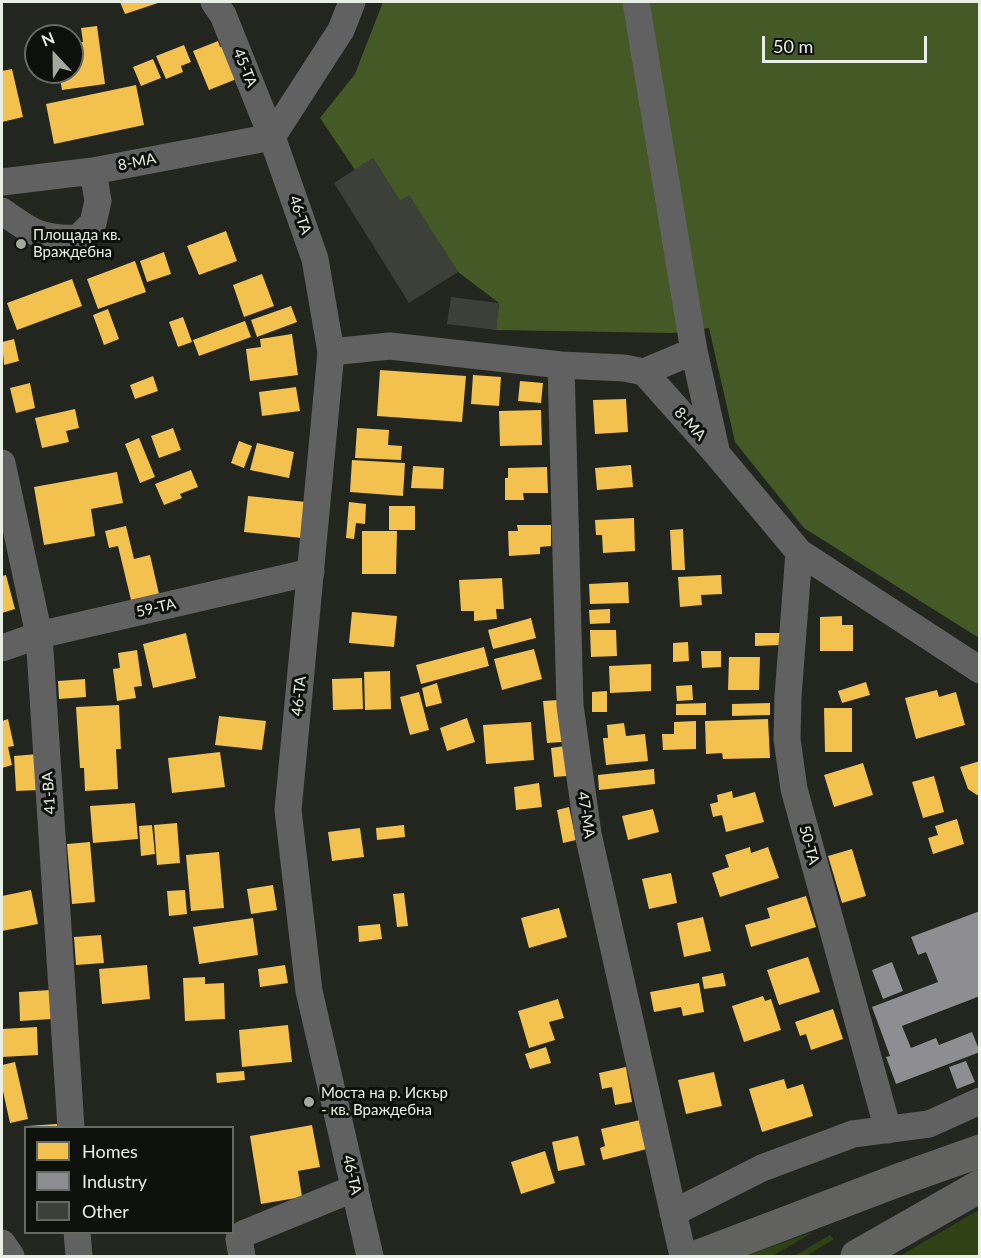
<!DOCTYPE html>
<meta charset="utf-8">
<style>
body{margin:0}
#map{position:relative;width:981px;height:1258px;overflow:hidden;background:#23261e;font-family:Lato,sans-serif}
canvas{display:block}
.frame{position:absolute;inset:0;border:3px solid #eaefe5;pointer-events:none}
.legend{position:absolute;left:24px;top:1126px;width:210px;height:108px;box-sizing:border-box;background:#0e110b;border:2px solid #666a62;margin:0;padding:8px 10px;list-style:none;font-size:18px;color:#eaefe5}
.legend li{display:flex;align-items:center;gap:12px;height:30px}
.legend b{width:30px;border:2px solid #666a62}
.north{position:absolute;left:24px;top:24px;width:60px;height:60px;box-sizing:border-box;background:#0e110b;border:2px solid #666a62;border-radius:50%;rotate:338deg;font-size:16px;font-weight:700;line-height:24px;text-align:center;color:#eaefe5}
.north::after{content:'';display:block;margin:auto;width:21px;height:27px;background:#a4a99f;clip-path:polygon(50% 0,100% 100%,50% 72%,0 100%)}
.scale{position:absolute;left:762px;top:36px;width:165px;height:27px;box-sizing:border-box;border:3px solid #eaefe5;border-top:0;padding-left:8px;font-size:18px;line-height:21px;white-space:nowrap;color:#eaefe5;-webkit-text-stroke:4px #0e110b;paint-order:stroke}
</style>
<div id="map">
<canvas width="981" height="1258"></canvas>
<div class="frame"></div>
<ul class="legend">
<li><b style="height:16px;background:#f2c14e"></b>Homes</li>
<li><b style="height:16px;background:#8d8d92"></b>Industry</li>
<li><b style="height:16px;background:#3d4039"></b>Other</li>
</ul>
<div class="north">N</div>
<div class="scale">50 m</div>
</div>
<script>
const g = document.querySelector('canvas').getContext('2d');
g.lineJoin = 'round';
function fill(path, color) {
  g.fillStyle = color;
  g.fill(path, 'evenodd');
}
function strokePath(path, color, width, dash) {
  g.strokeStyle = color;
  g.lineWidth = width;
  g.lineCap = dash ? 'butt' : 'round';
  g.setLineDash(dash || []);
  g.stroke(path);
}
function drawText(font, color, halo, rows, align = 'center') {
  g.font = font + ' Lato,sans-serif';
  g.lineWidth = 6;
  g.setLineDash([]);
  g.textBaseline = 'middle';
  g.strokeStyle = halo;
  g.fillStyle = color;
  for (const [text, x, y, turn = 0] of rows) {
    g.save();
    g.translate(x, y);
    g.rotate((+turn || 0) * Math.PI / 180);
    g.textAlign = isNaN(turn) ? turn : align;
    if (halo) g.strokeText(text, 0, 0);
    g.fillText(text, 0, 0);
    g.restore();
  }
}
fill(new Path2D(`
 M 979,1210 L 979,1256 L 900,1256 L 968,1216 Z
 M 813,1232 L 773,1256 L 745,1256 Z
 M 830,1235 L 834,1239 L 806,1256 L 794,1256 Z`), '#2f4115');
fill(new Path2D(`
 M 383,2 L 979,2 L 979,638 L 804,528 L 735,442 L 709,328 L 673,333 L 496,330 L 499,303 L 458,272 L 409,196 L 400,201 L 373,158 L 355,170 L 320,118 L 355,74 Z`), '#445925');
fill(new Path2D(`
 M 120,2 L 161,2 L 125,14 Z
 M 97,26 L 105,84 L 62,90 L 59,72 L 72,72 L 72,44 L 83,42 L 81,28 Z
 M 218,41 L 220,47 L 231,43 L 244,76 L 209,90 L 193,51 Z
 M 184,45 L 191,62 L 181,66 L 183,72 L 166,79 L 156,56 Z
 M 153,59 L 161,78 L 141,86 L 133,67 Z
 M 12,69 L 23,117 L 2,122 L 2,71 Z
 M 136,85 L 144,125 L 54,144 L 46,104 Z
 M 226,231 L 237,261 L 199,275 L 187,246 Z
 M 164,252 L 171,274 L 147,282 L 140,261 Z
 M 135,261 L 146,292 L 98,309 L 87,279 Z
 M 262,274 L 274,306 L 244,317 L 233,285 Z
 M 72,279 L 82,306 L 17,330 L 7,303 Z
 M 291,306 L 297,322 L 257,337 L 251,320 Z
 M 108,309 L 119,339 L 104,345 L 93,315 Z
 M 183,317 L 192,342 L 178,347 L 169,322 Z
 M 245,321 L 251,337 L 199,356 L 193,340 Z
 M 292,334 L 298,375 L 250,381 L 246,349 L 261,347 L 260,339 Z
 M 14,339 L 19,361 L 4,365 L 2,342 Z
 M 380,370 L 466,376 L 462,422 L 377,416 Z
 M 473,375 L 501,377 L 499,406 L 471,404 Z
 M 153,376 L 158,391 L 135,399 L 130,385 Z
 M 520,381 L 543,383 L 541,403 L 518,401 Z
 M 30,383 L 35,408 L 16,413 L 10,388 Z
 M 296,387 L 300,411 L 262,416 L 259,392 Z
 M 626,399 L 628,432 L 595,434 L 593,400 Z
 M 75,409 L 79,428 L 66,431 L 69,442 L 42,448 L 35,418 Z
 M 541,410 L 542,445 L 500,446 L 499,411 Z
 M 173,428 L 181,450 L 159,458 L 151,436 Z
 M 357,428 L 389,430 L 388,445 L 402,446 L 401,460 L 355,458 Z
 M 139,438 L 155,477 L 140,483 L 125,444 Z
 M 239,441 L 252,446 L 244,468 L 231,463 Z
 M 257,443 L 294,452 L 289,478 L 250,470 Z
 M 352,460 L 405,463 L 403,496 L 350,492 Z
 M 631,465 L 633,487 L 597,490 L 595,468 Z
 M 413,466 L 444,468 L 443,489 L 411,488 Z
 M 547,467 L 548,493 L 523,493 L 524,500 L 505,500 L 505,478 L 508,478 L 508,468 Z
 M 191,470 L 198,487 L 180,494 L 182,498 L 164,505 L 155,484 Z
 M 117,472 L 123,503 L 91,509 L 95,536 L 44,545 L 34,487 Z
 M 248,496 L 306,502 L 302,538 L 244,532 Z
 M 349,502 L 366,504 L 365,524 L 356,523 L 354,539 L 346,538 Z
 M 389,506 L 415,506 L 415,530 L 389,530 Z
 M 634,518 L 635,551 L 603,553 L 602,535 L 596,535 L 595,520 Z
 M 517,525 L 551,525 L 551,546 L 540,547 L 540,554 L 509,556 L 508,531 L 518,531 Z
 M 126,526 L 134,559 L 150,555 L 159,594 L 131,600 L 118,546 L 109,548 L 105,531 Z
 M 683,529 L 685,570 L 672,570 L 670,530 Z
 M 362,531 L 397,531 L 396,574 L 362,574 Z
 M 6,575 L 15,609 L 2,613 L 2,576 Z
 M 721,575 L 722,594 L 701,595 L 702,605 L 680,607 L 678,577 Z
 M 502,578 L 504,609 L 496,609 L 497,619 L 474,621 L 474,611 L 461,611 L 459,580 Z
 M 628,582 L 629,603 L 590,604 L 589,584 Z
 M 610,609 L 610,623 L 590,624 L 589,610 Z
 M 352,612 L 397,616 L 394,647 L 349,643 Z
 M 842,616 L 842,625 L 853,625 L 853,651 L 820,651 L 820,617 Z
 M 531,618 L 536,638 L 493,649 L 488,630 Z
 M 590,630 L 616,630 L 617,656 L 591,657 Z
 M 186,633 L 196,678 L 153,688 L 143,644 Z
 M 755,633 L 780,633 L 781,645 L 755,646 Z
 M 688,642 L 689,661 L 673,662 L 673,643 Z
 M 484,647 L 489,666 L 421,684 L 416,665 Z
 M 534,649 L 542,679 L 502,690 L 494,659 Z
 M 137,650 L 142,686 L 134,687 L 136,698 L 117,701 L 113,669 L 120,668 L 118,653 Z
 M 701,651 L 721,651 L 721,667 L 702,668 Z
 M 729,657 L 760,657 L 759,690 L 728,690 Z
 M 651,664 L 651,691 L 610,693 L 609,666 Z
 M 390,671 L 391,709 L 365,710 L 364,672 Z
 M 362,678 L 363,709 L 333,710 L 332,679 Z
 M 85,679 L 86,697 L 59,699 L 58,681 Z
 M 866,682 L 870,695 L 842,703 L 838,691 Z
 M 437,683 L 442,703 L 426,707 L 422,688 Z
 M 692,685 L 693,700 L 677,701 L 676,686 Z
 M 937,690 L 939,697 L 956,692 L 965,725 L 916,739 L 905,698 Z
 M 607,691 L 607,712 L 592,712 L 592,692 Z
 M 419,692 L 429,730 L 410,735 L 400,697 Z
 M 559,700 L 562,742 L 547,743 L 543,701 Z
 M 706,703 L 706,715 L 676,715 L 676,704 Z
 M 770,703 L 770,715 L 732,716 L 732,704 Z
 M 119,705 L 121,749 L 116,749 L 118,789 L 85,791 L 84,768 L 80,768 L 76,707 Z
 M 824,708 L 852,708 L 852,752 L 825,752 Z
 M 219,716 L 266,721 L 262,750 L 215,745 Z
 M 467,718 L 475,742 L 447,751 L 440,728 Z
 M 8,719 L 14,746 L 8,747 L 12,765 L 2,768 L 2,721 Z
 M 768,719 L 770,758 L 723,759 L 722,753 L 706,754 L 705,721 Z
 M 696,721 L 696,749 L 663,750 L 662,734 L 674,734 L 674,722 Z
 M 531,722 L 534,760 L 486,764 L 483,725 Z
 M 624,723 L 626,736 L 645,734 L 648,761 L 606,765 L 603,738 L 608,738 L 607,725 Z
 M 565,746 L 567,776 L 554,777 L 551,748 Z
 M 220,752 L 225,787 L 172,793 L 168,758 Z
 M 38,754 L 40,790 L 16,791 L 14,756 Z
 M 980,761 L 980,794 L 977,795 L 968,789 L 960,767 Z
 M 863,763 L 873,795 L 834,807 L 824,775 Z
 M 654,769 L 655,784 L 599,790 L 598,775 Z
 M 934,776 L 944,812 L 923,818 L 912,782 Z
 M 539,783 L 542,807 L 516,810 L 514,787 Z
 M 732,791 L 733,798 L 755,792 L 764,822 L 726,832 L 722,815 L 713,817 L 710,804 L 718,802 L 717,795 Z
 M 135,803 L 138,839 L 93,843 L 90,806 Z
 M 569,807 L 576,840 L 563,843 L 557,810 Z
 M 653,809 L 659,832 L 628,840 L 622,816 Z
 M 957,819 L 964,844 L 933,854 L 928,838 L 938,835 L 935,826 Z
 M 177,823 L 180,863 L 157,865 L 154,825 Z
 M 152,825 L 155,854 L 141,856 L 139,826 Z
 M 404,825 L 405,837 L 377,840 L 376,828 Z
 M 360,828 L 364,857 L 332,861 L 328,832 Z
 M 90,842 L 95,902 L 72,904 L 67,844 Z
 M 750,847 L 751,853 L 768,847 L 779,878 L 720,897 L 712,873 L 729,867 L 725,855 Z
 M 852,849 L 866,896 L 842,903 L 828,856 Z
 M 219,852 L 224,908 L 191,911 L 186,855 Z
 M 671,873 L 677,903 L 649,909 L 642,879 Z
 M 273,885 L 277,910 L 251,914 L 247,889 Z
 M 31,890 L 38,924 L 2,931 L 2,896 Z
 M 185,890 L 187,914 L 169,916 L 167,891 Z
 M 404,893 L 408,926 L 397,927 L 393,894 Z
 M 806,896 L 816,927 L 751,947 L 745,925 L 770,918 L 767,908 Z
 M 559,908 L 567,937 L 529,948 L 521,918 Z
 M 703,917 L 711,951 L 684,957 L 677,923 Z
 M 253,918 L 258,955 L 199,964 L 193,927 Z
 M 380,924 L 382,939 L 359,942 L 358,926 Z
 M 101,935 L 104,963 L 76,965 L 74,937 Z
 M 808,957 L 820,992 L 779,1005 L 767,970 Z
 M 147,965 L 150,999 L 102,1004 L 99,969 Z
 M 285,965 L 288,983 L 260,987 L 258,969 Z
 M 723,973 L 726,986 L 704,989 L 702,977 Z
 M 205,977 L 205,984 L 224,983 L 225,1019 L 185,1021 L 183,978 Z
 M 699,983 L 704,1012 L 683,1016 L 681,1007 L 654,1012 L 650,992 Z
 M 50,990 L 52,1019 L 20,1021 L 19,992 Z
 M 763,996 L 765,1001 L 771,999 L 781,1030 L 744,1042 L 732,1006 Z
 M 558,999 L 564,1018 L 549,1022 L 555,1040 L 529,1048 L 518,1011 Z
 M 833,1009 L 843,1039 L 811,1050 L 806,1034 L 800,1036 L 795,1022 Z
 M 288,1025 L 292,1062 L 242,1067 L 239,1030 Z
 M 37,1027 L 38,1055 L 2,1057 L 2,1029 Z
 M 546,1047 L 551,1063 L 530,1069 L 525,1054 Z
 M 15,1062 L 28,1119 L 10,1123 L 2,1087 L 2,1065 Z
 M 626,1067 L 632,1102 L 615,1105 L 612,1087 L 602,1089 L 599,1073 Z
 M 244,1071 L 245,1080 L 217,1083 L 216,1073 Z
 M 714,1072 L 722,1106 L 686,1114 L 678,1080 Z
 M 784,1079 L 787,1089 L 803,1084 L 813,1116 L 762,1132 L 749,1089 Z
 M 640,1120 L 647,1149 L 603,1160 L 600,1148 L 605,1146 L 601,1129 Z
 M 57,1124 L 58,1128 L 27,1128 L 27,1126 Z
 M 312,1125 L 320,1167 L 298,1171 L 302,1197 L 261,1204 L 250,1136 Z
 M 578,1136 L 585,1165 L 558,1171 L 552,1142 Z
 M 545,1151 L 555,1183 L 521,1194 L 511,1162 Z`), '#f2c14e');
fill(new Path2D(`
 M 980,911 L 980,996 L 902,1026 L 911,1048 L 936,1038 L 939,1045 L 972,1032 L 980,1052 L 896,1084 L 886,1057 L 890,1056 L 872,1007 L 938,982 L 926,952 L 918,955 L 911,937 Z
 M 892,962 L 903,991 L 883,999 L 872,970 Z
 M 966,1061 L 975,1082 L 957,1089 L 949,1067 Z`), '#8d8d92');
fill(new Path2D(`
 M 373,158 L 400,201 L 409,195 L 458,272 L 409,303 L 334,183 Z
 M 451,297 L 499,303 L 496,330 L 447,324 Z`), '#3d4039');
strokePath(new Path2D(`
 M 214,2 L 223,15 L 272,137 L 315,259 L 331,352 L 288,810 L 309,991 L 370,1256
 M 636,2 L 694,351 L 716,450
 M 272,137 L 341,30 L 352,2
 M 2,182 L 93,171 L 272,137
 M 2,211 C 31,232 42,240 78,238 L 93,223 L 98,201 L 93,171
 M 331,352 L 390,346 L 561,365 L 624,368 L 644,372 L 717,454 L 799,552 L 980,670
 M 561,365 L 570,706 L 588,834 L 683,1256
 M 644,372 L 694,351
 M 2,463 L 39,635 L 71,1128
 M 799,552 L 788,697 L 787,739 L 794,789 L 888,1130
 M 2,648 L 39,635 L 311,572
 M 673,1213 L 762,1168 L 853,1134 L 929,1124 L 980,1101
 M 77,1232 L 79,1256
 M 2,1243 L 11,1256
 M 242,1256 L 239,1239 L 243,1234 L 355,1188`), '#626162', 27);
strokePath(new Path2D(`
 M 699,1256 L 904,1178 L 980,1151
 M 857,1256 L 980,1186`), '#616260', 33);
for (const [x, y, r, color] of [
 [21,244,6,"#a4a99f"],
 [309,1102,6,"#a4a99f"]
]) {
  const dot = new Path2D();
  dot.arc(x, y, r, 0, 2 * Math.PI);
  g.fillStyle = color;
  g.fill(dot);
  strokePath(dot, '#0e110b', 2);
}
drawText('15px', '#eaefe5', '#0e110b', [
 ["45-ТА",245,68,68],
 ["8-МА",137,162,-11],
 ["46-ТА",300,215,71],
 ["8-МА",690,424,48],
 ["59-ТА",156,608,-13],
 ["46-ТА",299,696,-84],
 ["41-ВА",49,793,-94],
 ["47-МА",586,815,81],
 ["50-ТА",809,845,75],
 ["46-ТА",352,1175,77]
]);
drawText('15px', '#eaefe5', '#0e110b', [
 ["Площада кв.",33,235],
 ["Враждебна",33,252],
 ["Моста на р. Искър",321,1093],
 ["- кв. Враждебна",321,1110]
], 'left');
</script>
